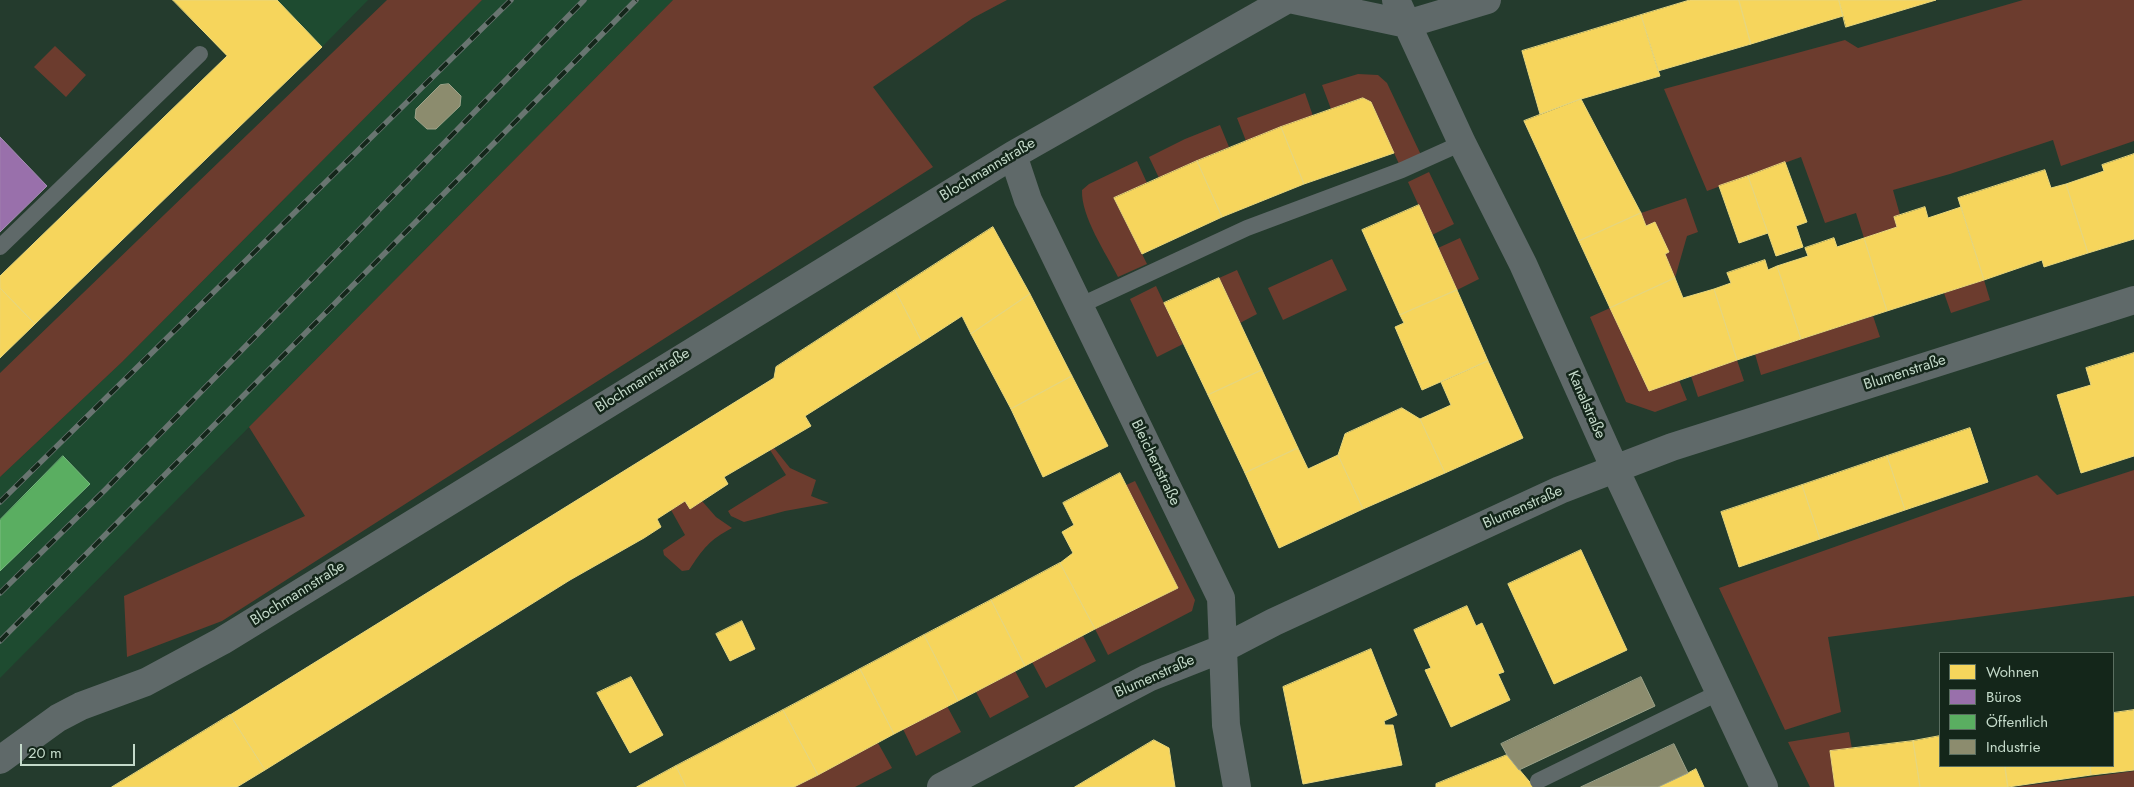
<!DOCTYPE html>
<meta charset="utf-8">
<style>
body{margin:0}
#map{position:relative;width:2134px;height:787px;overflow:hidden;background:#243b2d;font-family:Jost,sans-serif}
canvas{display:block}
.legend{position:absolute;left:1939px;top:652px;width:175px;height:115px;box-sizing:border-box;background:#14261a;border:1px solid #5a6e60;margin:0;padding:6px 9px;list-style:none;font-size:15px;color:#c4daca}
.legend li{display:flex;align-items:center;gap:10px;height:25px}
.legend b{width:25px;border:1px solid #5a6e60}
.scale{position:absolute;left:20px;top:744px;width:115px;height:22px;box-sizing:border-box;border:2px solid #c4daca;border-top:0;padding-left:6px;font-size:15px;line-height:18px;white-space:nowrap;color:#c4daca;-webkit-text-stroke:4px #14261a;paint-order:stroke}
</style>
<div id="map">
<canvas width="2134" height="787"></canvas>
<ul class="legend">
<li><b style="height:14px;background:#f6d55c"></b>Wohnen</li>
<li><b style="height:14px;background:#9970ab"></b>Büros</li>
<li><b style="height:14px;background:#5aae61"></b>Öffentlich</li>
<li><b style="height:14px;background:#8c8c6e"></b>Industrie</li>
</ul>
<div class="scale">20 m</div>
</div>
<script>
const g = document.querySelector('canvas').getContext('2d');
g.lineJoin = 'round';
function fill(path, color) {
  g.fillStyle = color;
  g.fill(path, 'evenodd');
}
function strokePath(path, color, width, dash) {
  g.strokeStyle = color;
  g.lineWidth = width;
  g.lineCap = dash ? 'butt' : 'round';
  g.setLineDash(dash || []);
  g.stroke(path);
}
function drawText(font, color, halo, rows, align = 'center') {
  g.font = font + ' Jost,sans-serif';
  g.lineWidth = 5;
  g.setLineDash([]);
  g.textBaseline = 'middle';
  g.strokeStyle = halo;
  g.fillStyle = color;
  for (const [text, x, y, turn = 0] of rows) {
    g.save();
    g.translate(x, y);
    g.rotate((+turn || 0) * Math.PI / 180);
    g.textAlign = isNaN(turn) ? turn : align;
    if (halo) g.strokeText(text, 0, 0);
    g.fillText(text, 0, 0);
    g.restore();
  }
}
fill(new Path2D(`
 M 277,0 L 368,0 L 322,47 Z
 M 482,0 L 673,0 L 0,678 L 0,477 L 122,362 Z`), '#1e4b30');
fill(new Path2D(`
 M 387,0 L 482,0 L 122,362 L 0,477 L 0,373 Z
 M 673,0 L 1007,0 L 973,18 L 873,87 L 933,167 L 222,621 L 127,657 L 124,596 L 305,516 L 249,427 Z
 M 2023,0 L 2134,0 L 2134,141 L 2061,166 L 2053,140 L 1950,174 L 1893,190 L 1900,215 L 1894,217 L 1897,227 L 1864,238 L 1856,213 L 1825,223 L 1801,157 L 1707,191 L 1664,89 L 1845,40 L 1858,48 Z
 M 55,46 L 86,75 L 66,97 L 34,67 Z
 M 1358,74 L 1378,75 L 1387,83 L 1421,155 L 1399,164 L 1371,102 L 1362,98 L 1331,109 L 1322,85 Z
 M 1305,93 L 1313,116 L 1246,141 L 1237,118 Z
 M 1220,125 L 1229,147 L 1159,178 L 1149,157 L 1185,139 Z
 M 1137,161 L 1147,183 L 1114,198 L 1147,264 L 1118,277 C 1106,253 1081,217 1082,190 L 1089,184 Z
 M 1429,172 L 1454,224 L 1432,235 L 1408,182 Z
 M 1686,198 L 1698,232 L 1687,236 L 1675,278 L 1665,254 L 1669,252 L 1655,222 L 1646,226 L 1641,213 Z
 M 1460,238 L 1479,279 L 1457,290 L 1438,248 Z
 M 1332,259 L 1347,290 L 1283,320 L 1268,288 Z
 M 1237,270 L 1257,314 L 1240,323 L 1219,278 Z
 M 1984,280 L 1990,300 L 1951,313 L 1944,293 Z
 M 1156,286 L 1183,344 L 1157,357 L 1130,299 Z
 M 1610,308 L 1679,380 L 1687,400 L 1655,412 L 1626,402 L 1590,317 Z
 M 1873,316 L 1880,337 L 1761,375 L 1755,354 Z
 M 1737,360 L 1744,381 L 1698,397 L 1691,376 Z
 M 774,448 L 790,468 L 816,480 L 811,496 L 829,503 L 785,511 L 744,522 L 731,516 L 728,511 L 786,475 L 770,450 Z
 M 2134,470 L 2134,596 L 1828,637 L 1841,712 L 1785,730 L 1719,588 L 2037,475 L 2057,495 Z
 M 1135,481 L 1195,600 L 1192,611 L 1108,655 L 1095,629 L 1178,588 L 1126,485 Z
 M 685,501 L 690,509 L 702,501 L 716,517 L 732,528 C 709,540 703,549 689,570 L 682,571 L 664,555 L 663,550 L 685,535 L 671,510 Z
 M 1083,636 L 1096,661 L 1046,688 L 1032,662 Z
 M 1015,671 L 1029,697 L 990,718 L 976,692 Z
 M 947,706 L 961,732 L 916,756 L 903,729 Z
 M 1849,732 L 1852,749 L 1830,752 L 1835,787 L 1810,787 L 1788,742 Z
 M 878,743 L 892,768 L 855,787 L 794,787 Z
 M 2134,771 L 2134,787 L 2016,787 Z`), '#6c3c2e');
const homes = new Path2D(`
 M 173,0 L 277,0 L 322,47 L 35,324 L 0,288 L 0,276 L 227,56 Z
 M 1690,0 L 1739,0 L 1751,44 L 1658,71 L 1641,15 Z
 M 1739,0 L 1839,0 L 1843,16 L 1751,44 Z
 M 1839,0 L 1936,0 L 1846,27 Z
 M 1641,15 L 1660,76 L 1581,99 L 1540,114 L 1522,51 Z
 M 1363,98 L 1371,102 L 1394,153 L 1304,184 L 1281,127 Z
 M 1581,99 L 1641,213 L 1579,241 L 1524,121 Z
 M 1281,127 L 1304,184 L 1222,217 L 1197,161 Z
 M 2134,154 L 2134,239 L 2088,253 L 2066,184 L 2104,171 L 2102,165 Z
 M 1197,161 L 1222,217 L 1142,254 L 1114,198 Z
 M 1785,162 L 1807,222 L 1796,226 L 1803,247 L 1776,256 L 1748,176 Z
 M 2045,170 L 2051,188 L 2066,184 L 2088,253 L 2044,267 L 2042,260 L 1984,280 L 1958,198 Z
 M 1748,176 L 1768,233 L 1739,243 L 1719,186 Z
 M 1419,205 L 1457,290 L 1400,315 L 1362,230 Z
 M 1925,207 L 1928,218 L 1961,207 L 1984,280 L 1887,311 L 1864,238 L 1897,227 L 1894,217 Z
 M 1641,213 L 1646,226 L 1655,222 L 1669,252 L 1665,254 L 1675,278 L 1610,308 L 1579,241 Z
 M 993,227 L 1030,294 L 971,334 L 962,316 L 922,342 L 895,290 Z
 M 1834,238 L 1837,247 L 1864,238 L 1887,311 L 1801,339 L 1777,266 L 1808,256 L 1805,248 Z
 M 1765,260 L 1768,270 L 1777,266 L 1801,339 L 1737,360 L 1714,289 L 1731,283 L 1727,273 Z
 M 1219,278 L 1262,370 L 1208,395 L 1164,303 Z
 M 1675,278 L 1683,298 L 1714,289 L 1737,360 L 1649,391 L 1610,308 Z
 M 0,288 L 35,324 L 0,358 Z
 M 895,290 L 922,342 L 805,416 L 811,426 L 724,477 L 728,484 L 690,509 L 685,501 L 657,519 L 661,527 L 644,538 L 570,580 L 265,770 L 230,715 L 774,378 L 776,367 Z
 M 1457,290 L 1488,361 L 1422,390 L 1395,327 L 1404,323 L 1400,315 Z
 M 1030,294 L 1072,376 L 1011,409 L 971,334 Z
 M 2134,353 L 2134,456 L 2081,473 L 2057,395 L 2091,385 L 2086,368 Z
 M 1488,361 L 1523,438 L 1445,473 L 1420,419 L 1451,405 L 1441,382 Z
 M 1262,370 L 1298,448 L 1245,473 L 1208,395 Z
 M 1072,376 L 1108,446 L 1043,477 L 1011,409 Z
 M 1402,408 L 1420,419 L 1445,473 L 1363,509 L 1338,455 L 1345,434 Z
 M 1970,428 L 1988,482 L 1905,510 L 1887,456 Z
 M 1298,448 L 1308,469 L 1338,455 L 1363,509 L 1279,548 L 1245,473 Z
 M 1887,456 L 1905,510 L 1820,539 L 1802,485 Z
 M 1120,473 L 1178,588 L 1095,629 L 1060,563 L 1073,553 L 1062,532 L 1074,525 L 1063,503 Z
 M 1802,485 L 1820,539 L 1739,567 L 1721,512 Z
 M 1581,550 L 1627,650 L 1554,684 L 1508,584 Z
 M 1060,563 L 1095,629 L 1025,666 L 991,600 Z
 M 991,600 L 1025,666 L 958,701 L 924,635 Z
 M 1467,606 L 1476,626 L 1482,623 L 1504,672 L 1498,674 L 1510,700 L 1451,727 L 1425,670 L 1431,668 L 1414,630 Z
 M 742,621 L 755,649 L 730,661 L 716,634 Z
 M 924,635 L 958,701 L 894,734 L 860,669 Z
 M 1371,649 L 1397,715 L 1384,721 L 1385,725 L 1393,725 L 1402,765 L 1303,784 L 1283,687 Z
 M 860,669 L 894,734 L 818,775 L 783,710 Z
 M 631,677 L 663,735 L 630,753 L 597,693 Z
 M 783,710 L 818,775 L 794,787 L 686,787 L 676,766 Z
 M 2134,710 L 2134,770 L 2091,775 L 2090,766 L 2113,766 L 2113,713 Z
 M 230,715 L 265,770 L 237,787 L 112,787 Z
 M 1940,736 L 1940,766 L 2005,766 L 2008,787 L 1920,787 L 1913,741 Z
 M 1154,740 L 1169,748 L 1175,787 L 1075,787 Z
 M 1913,741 L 1920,787 L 1835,787 L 1830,751 Z
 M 1507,755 L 1534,787 L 1436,787 L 1436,784 Z
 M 676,766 L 686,787 L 637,787 Z
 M 2005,766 L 2090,766 L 2091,775 L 2008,787 Z
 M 1696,769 L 1704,787 L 1658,787 L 1688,773 Z`);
fill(homes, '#f6d55c');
strokePath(homes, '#e7d67d', 1);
const offices = new Path2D(`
 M 0,137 L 47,186 L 0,232 Z`);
fill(offices, '#9970ab');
strokePath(offices, '#a690b4', 1);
const public = new Path2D(`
 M 63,456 L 90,484 L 0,571 L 0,520 Z`);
fill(public, '#5aae61');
strokePath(public, '#7abb80', 1);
const industry = new Path2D(`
 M 449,84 L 461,96 L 460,106 L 436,129 L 427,129 L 415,118 L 416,109 L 440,85 Z
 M 1641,677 L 1655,706 L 1519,770 L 1507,755 L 1501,744 Z
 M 1674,744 L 1688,773 L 1658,787 L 1581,787 Z`);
fill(industry, '#8c8c6e');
strokePath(industry, '#9da38a', 1);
strokePath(new Path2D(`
 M 0,247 L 200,54
 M 1079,306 L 1247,228 L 1402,170 L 1462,143
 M 1538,781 L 1720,692`), '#5f6969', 16);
strokePath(new Path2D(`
 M 1294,0 L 1407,24 L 1487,0
 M 1396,0 L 1462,143 L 1523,264 L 1615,469 L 1764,787
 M 1013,155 L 1028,200 L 1221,598 L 1226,725 L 1237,787
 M 0,760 L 58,718 L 81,706 L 146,682 L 222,641 L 1013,155 L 1286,0
 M 941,787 L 1148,678 L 1224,648 L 1274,622 L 1560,490 L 1672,447 L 2134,300`), '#5f6969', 28);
const rail = new Path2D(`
 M 0,502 L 511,0
 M 0,593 L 106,489 L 584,0
 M 0,641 L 636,0`);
strokePath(rail, '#697571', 5.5);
strokePath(rail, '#14261a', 4, [11]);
drawText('15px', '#c4daca', '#14261a', [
 ["Blochmannstraße",988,170,-31],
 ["Blumenstraße",1905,373,-18],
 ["Blochmannstraße",643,381,-32],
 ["Kanalstraße",1586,405,66],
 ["Bleichertstraße",1155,463,64],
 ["Blumenstraße",1523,508,-24],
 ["Blochmannstraße",298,594,-32],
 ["Blumenstraße",1155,677,-24]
]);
</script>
